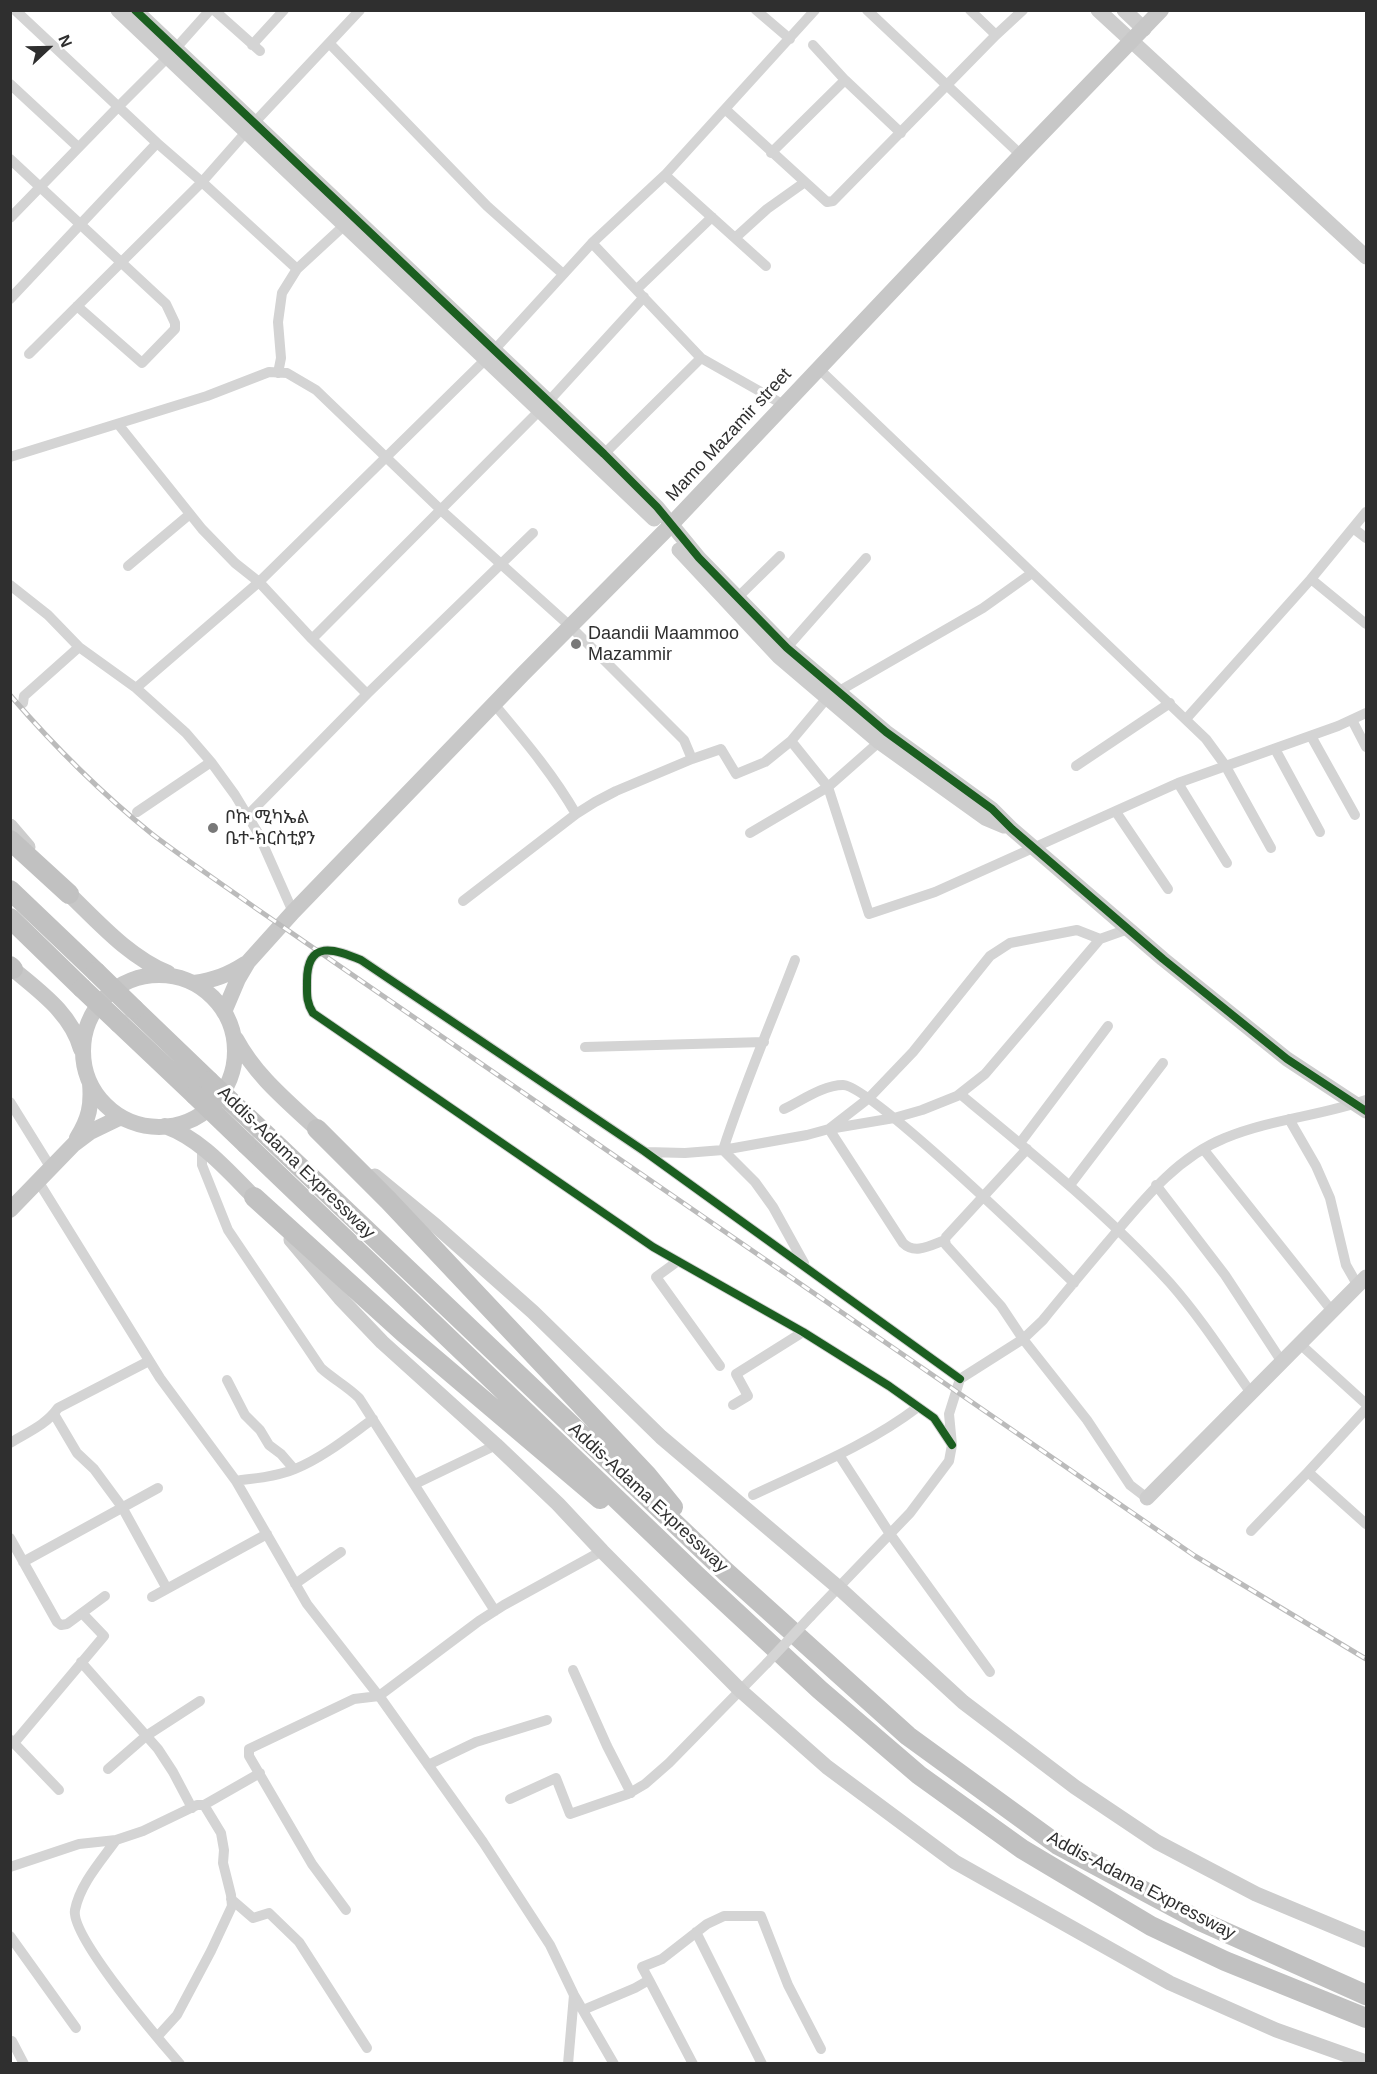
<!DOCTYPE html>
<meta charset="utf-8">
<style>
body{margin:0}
#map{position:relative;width:1377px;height:2074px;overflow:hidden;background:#fff;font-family:Helvetica,sans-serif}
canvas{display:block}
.frame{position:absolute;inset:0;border:12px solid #2f2f2f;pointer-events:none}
.north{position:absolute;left:18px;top:18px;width:60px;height:60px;-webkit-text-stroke:4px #fff;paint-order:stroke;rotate:68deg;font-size:16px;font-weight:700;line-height:24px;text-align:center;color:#2f2f2f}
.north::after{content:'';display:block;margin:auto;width:21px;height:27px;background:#2f2f2f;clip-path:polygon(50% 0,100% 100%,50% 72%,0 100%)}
</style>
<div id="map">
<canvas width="1377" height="2074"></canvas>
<div class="frame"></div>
<div class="north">N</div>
</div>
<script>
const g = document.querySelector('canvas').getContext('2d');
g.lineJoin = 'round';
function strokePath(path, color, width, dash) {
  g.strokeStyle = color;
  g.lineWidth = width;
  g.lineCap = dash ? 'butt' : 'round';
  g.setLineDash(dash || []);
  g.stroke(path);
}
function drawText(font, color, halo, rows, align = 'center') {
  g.font = font + ' Helvetica,"Noto Sans Ethiopic",sans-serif';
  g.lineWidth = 6;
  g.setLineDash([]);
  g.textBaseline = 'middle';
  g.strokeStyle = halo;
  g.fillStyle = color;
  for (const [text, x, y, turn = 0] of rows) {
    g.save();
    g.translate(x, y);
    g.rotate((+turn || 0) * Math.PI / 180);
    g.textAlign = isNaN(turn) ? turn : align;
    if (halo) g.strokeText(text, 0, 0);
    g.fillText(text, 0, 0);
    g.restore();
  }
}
strokePath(new Path2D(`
 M 15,10 L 157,143 L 202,182 L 297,269
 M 214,10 L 260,51
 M 756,10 L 790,39
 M 867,10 L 1021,155
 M 970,10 L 996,35
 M 329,43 L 487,206 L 563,274
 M 252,45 L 284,10
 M 813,45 L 845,80 L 901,133
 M 10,84 L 78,147
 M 725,109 L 827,202 L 833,201 L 996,35 L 1023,10
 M 771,153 L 845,80
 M 10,159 L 166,304 L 175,323 L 175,329 L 142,363 L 77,306
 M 665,175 L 766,266
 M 10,218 L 118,107 L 168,57 L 210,10
 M 735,238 L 767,209 L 805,182
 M 592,243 L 701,358 L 784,405
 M 637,289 L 712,217
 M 10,299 L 157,143
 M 29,354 L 202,182 L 254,123 L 360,10
 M 818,368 L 1206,739 L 1225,765 L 1271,848
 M 278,373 L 281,358 L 278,322 L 282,293 L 297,269 L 349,221
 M 118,424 L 202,529 L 235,563 L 259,582 L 312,639 L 367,694
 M 10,457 L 207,396 L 269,372 L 287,373 L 316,390 L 442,511 L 571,627 L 684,740 L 692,759
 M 600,458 L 701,358
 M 1353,528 L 1366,538
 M 128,566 L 190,514
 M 1311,579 L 1366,624
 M 10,585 L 48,615 L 79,647 L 136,688 L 186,733 L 211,762 L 235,795 L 258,833 L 293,912
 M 734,601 L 780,556
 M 312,639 L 548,402 L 644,297
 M 783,652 L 866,558
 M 136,688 L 259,582 L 486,359 L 592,243 L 665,175 L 815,10
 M 23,703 L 24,696 L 79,647
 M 494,704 C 524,740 553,774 576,814
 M 1186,719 L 1311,579 L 1366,512
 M 1352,720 L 1366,747
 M 1311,736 L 1355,815
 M 791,741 L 828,787 L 869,914 L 935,892 L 1178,783 L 1338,726 L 1366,713
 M 1275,749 L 1320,832
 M 1076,766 L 1170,703
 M 1178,783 L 1227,863
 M 137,812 L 211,762
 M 1116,812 L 1168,889
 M 247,816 L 367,694 L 533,533
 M 750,833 L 828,787 L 879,742
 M 463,901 L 576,814 L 595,802 L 616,791 L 692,759 L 721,749 L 736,774 L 765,762 L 791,741 L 827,698 L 983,608 L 1032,573
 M 795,960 C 771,1023 744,1085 723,1150 L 755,1182 L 773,1207 L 804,1263
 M 585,1047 L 764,1042
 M 960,1094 C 1033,1154 1106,1213 1170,1283 C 1200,1317 1225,1356 1251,1393
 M 10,1102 L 51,1168
 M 784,1109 C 801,1101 823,1085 843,1085 C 870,1085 1044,1254 1074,1283
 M 1289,1119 L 1316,1166 L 1330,1198 L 1346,1265 L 1358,1286
 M 1020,1143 L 1108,1026
 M 202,1147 L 202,1165 L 228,1230 L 321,1368 C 333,1379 347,1386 359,1398 L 495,1611
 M 1027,1149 L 946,1237 L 945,1240 C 931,1245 915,1255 903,1243 L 829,1129 L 869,1098 L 913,1052 L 990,956 L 1010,943 L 1077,930 L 1100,939
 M 1204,1150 L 1332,1311
 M 646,1152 L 685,1153 L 723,1150 L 807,1135 L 829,1129 L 894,1118 L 922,1110 L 957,1096 L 985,1074 L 1100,939 L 1128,929
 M 38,1181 L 160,1378 L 236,1481 L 307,1604 L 382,1700 L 483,1842 L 550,1945 L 574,1995 L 614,2064
 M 1070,1185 L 1163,1063
 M 1156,1185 L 1225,1275 L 1282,1362
 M 945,1240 L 946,1245 L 1001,1306 L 1023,1339 L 1087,1420 L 1130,1485 L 1147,1498
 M 678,1261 L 656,1277 L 720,1366
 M 1300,1344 L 1366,1404
 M 227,1380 L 245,1415 L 260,1430 L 269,1445 L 281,1454 L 294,1469
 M 733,1405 L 748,1396 L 736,1374 L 803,1332
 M 1366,1409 L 1308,1472 L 1366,1524
 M 54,1414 L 77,1453 L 94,1469 L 122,1507 L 166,1587
 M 10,1443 C 28,1432 46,1425 58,1408 L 149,1361
 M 952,1445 L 934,1418 L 889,1386 L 803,1332 L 653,1247 L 313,1013 C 306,1002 307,994 307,981 C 307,939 335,949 361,960 L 644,1151 L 960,1379
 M 839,1455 L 890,1534 L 990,1672
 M 236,1481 C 255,1478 276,1477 295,1469 C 324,1457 348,1437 373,1419
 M 415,1484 L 496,1445
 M 753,1495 C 810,1468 868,1445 918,1407
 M 1251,1531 L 1308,1472
 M 10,1538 L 57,1622 L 61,1625 L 67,1624 L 105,1596
 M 23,1562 L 158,1488
 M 295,1584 L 341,1552
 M 152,1597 L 267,1534
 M 811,1616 L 910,1513 L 949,1461 L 952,1445 L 949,1414 L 960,1379 L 1023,1339 L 1043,1320 C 1064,1294 1086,1268 1107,1243 C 1141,1203 1175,1158 1225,1138 C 1271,1119 1320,1116 1366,1100
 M 81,1662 L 158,1749 L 173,1772 L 192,1808
 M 573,1670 L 607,1746 L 631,1793
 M 11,1740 L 59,1790
 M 14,1743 L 104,1636 L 82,1613
 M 428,1765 L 476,1742 L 547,1720
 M 108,1769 L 146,1736 L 200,1701
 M 510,1799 L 556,1778 L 570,1814 L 628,1794 L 645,1784 L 669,1763 L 767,1663
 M 116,1840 C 101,1861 80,1884 75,1910 C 70,1936 160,2041 180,2064
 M 10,1867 L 79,1844 L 116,1840 L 143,1831 L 197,1805 L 204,1805 L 260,1773
 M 231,1899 L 253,1918 L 269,1913 L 299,1942 L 367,2048
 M 346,1910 L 312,1864 L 249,1756 L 249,1749 L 354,1699 L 379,1696 L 479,1621 L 504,1605 L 602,1551
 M 696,1932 L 762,2064
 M 10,1936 L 76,2028
 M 649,1980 L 642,1967 L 662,1959 L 707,1924 L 724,1916 L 761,1916 L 788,1985 L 821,2049
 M 583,2010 L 635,1988 L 649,1980 L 693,2064
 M 157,2037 L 177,2015 L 211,1951 L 232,1906 L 231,1895 L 223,1863 L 224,1850 L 221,1833 L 204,1805
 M 10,2042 L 12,2041 L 24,2064
 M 568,2064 L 574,1995`), '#d4d4d4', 10);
strokePath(new Path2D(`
 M 118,10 L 654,519
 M 135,10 L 604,454 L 657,507 L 699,558 L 787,648 L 886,732 L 992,809 L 1012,829 L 1163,959 L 1287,1059 L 1366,1111
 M 1098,10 L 1366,257
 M 1124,10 L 1144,29
 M 679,550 L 778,656 L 879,742 L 985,818 L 1004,826
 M 10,826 L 28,847
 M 375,1176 L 436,1226 L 533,1312 L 661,1437 L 839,1588 L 963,1702 L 1075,1787 L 1157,1842 L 1256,1894 L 1366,1940
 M 291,1240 L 340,1298 L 382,1342 L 496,1445 L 558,1504 L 602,1551 L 741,1691 L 827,1767 L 955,1862 L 1170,1983 L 1276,2030 L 1366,2062
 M 1147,1498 L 1366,1277`), '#cdcdcd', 15);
strokePath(new Path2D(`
 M 69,894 C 99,923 129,957 168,973
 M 13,969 C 40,992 71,1013 81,1049
 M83 1051a76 76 0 1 1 152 0a76 76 0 1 1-152 0Z
 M 194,983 C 214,980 228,975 245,964
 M 224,1012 L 238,979 L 248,962 L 293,912 L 522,675 L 664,532 L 1021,155 L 1161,10
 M 236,1039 C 256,1076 286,1100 317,1129
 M 165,1126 C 201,1139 227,1170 254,1197
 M 77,1138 C 89,1119 92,1105 90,1083
 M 10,1210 L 74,1144 L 90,1132 L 121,1117`), '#c7c7c7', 16);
strokePath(new Path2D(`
 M 10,840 L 69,894
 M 10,890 L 96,972
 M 10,918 L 82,988
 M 10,966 L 13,969
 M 134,1009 L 209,1081
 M 119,1023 L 195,1095
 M 260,1129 L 725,1571 L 908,1736 L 1058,1845 L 1198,1920 L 1366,1995
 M 317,1129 L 389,1201 L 647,1475 L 673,1507
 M 246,1144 L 696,1575 L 820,1690 L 919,1775 L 1022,1849 L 1151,1926 L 1225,1961 L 1366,2018
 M 254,1197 L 403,1332 L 600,1499`), '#c1c1c1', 20);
const rail = new Path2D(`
 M 10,695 C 54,746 100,792 152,834 C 186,860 222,884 257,909 L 1195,1556 L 1366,1659`);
strokePath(rail, '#bbb', 5);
strokePath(rail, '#fff', 3, [9]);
strokePath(new Path2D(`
 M 767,1663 L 811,1616`), '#d4d4d4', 10);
strokePath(new Path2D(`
 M 96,972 L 134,1009
 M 82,988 L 119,1023
 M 209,1081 L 260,1129
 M 195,1095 L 246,1144`), '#c1c1c1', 20);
strokePath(new Path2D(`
 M 135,10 L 604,454 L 657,507 L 699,558 L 787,648 L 886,732 L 992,809 L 1012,829 L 1163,959 L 1287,1059 L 1366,1111
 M 952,1445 L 934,1418 L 889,1386 L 803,1332 L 653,1247 L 313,1013 C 306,1002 307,994 307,981 C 307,939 335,949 361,960 L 644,1151 L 960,1379`), '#1b5e20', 8);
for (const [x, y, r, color] of [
 [576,644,6,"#787878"],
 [213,828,6,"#787878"]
]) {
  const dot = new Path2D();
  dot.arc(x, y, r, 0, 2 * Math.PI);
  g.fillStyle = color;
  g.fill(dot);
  strokePath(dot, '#fff', 2);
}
drawText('18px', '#2f2f2f', '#fff', [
 ["Mamo Mazamir street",729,435,-47],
 ["Addis-Adama Expressway",296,1163,44],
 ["Addis-Adama Expressway",648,1498,43],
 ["Addis-Adama Expressway",1141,1886,28]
]);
drawText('18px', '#2f2f2f', '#fff', [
 ["Daandii Maammoo",588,634],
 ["Mazammir",588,655],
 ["ቦኩ ሚካኤል",225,818],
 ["ቤተ-ክርስቲያን",225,839]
], 'left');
</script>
